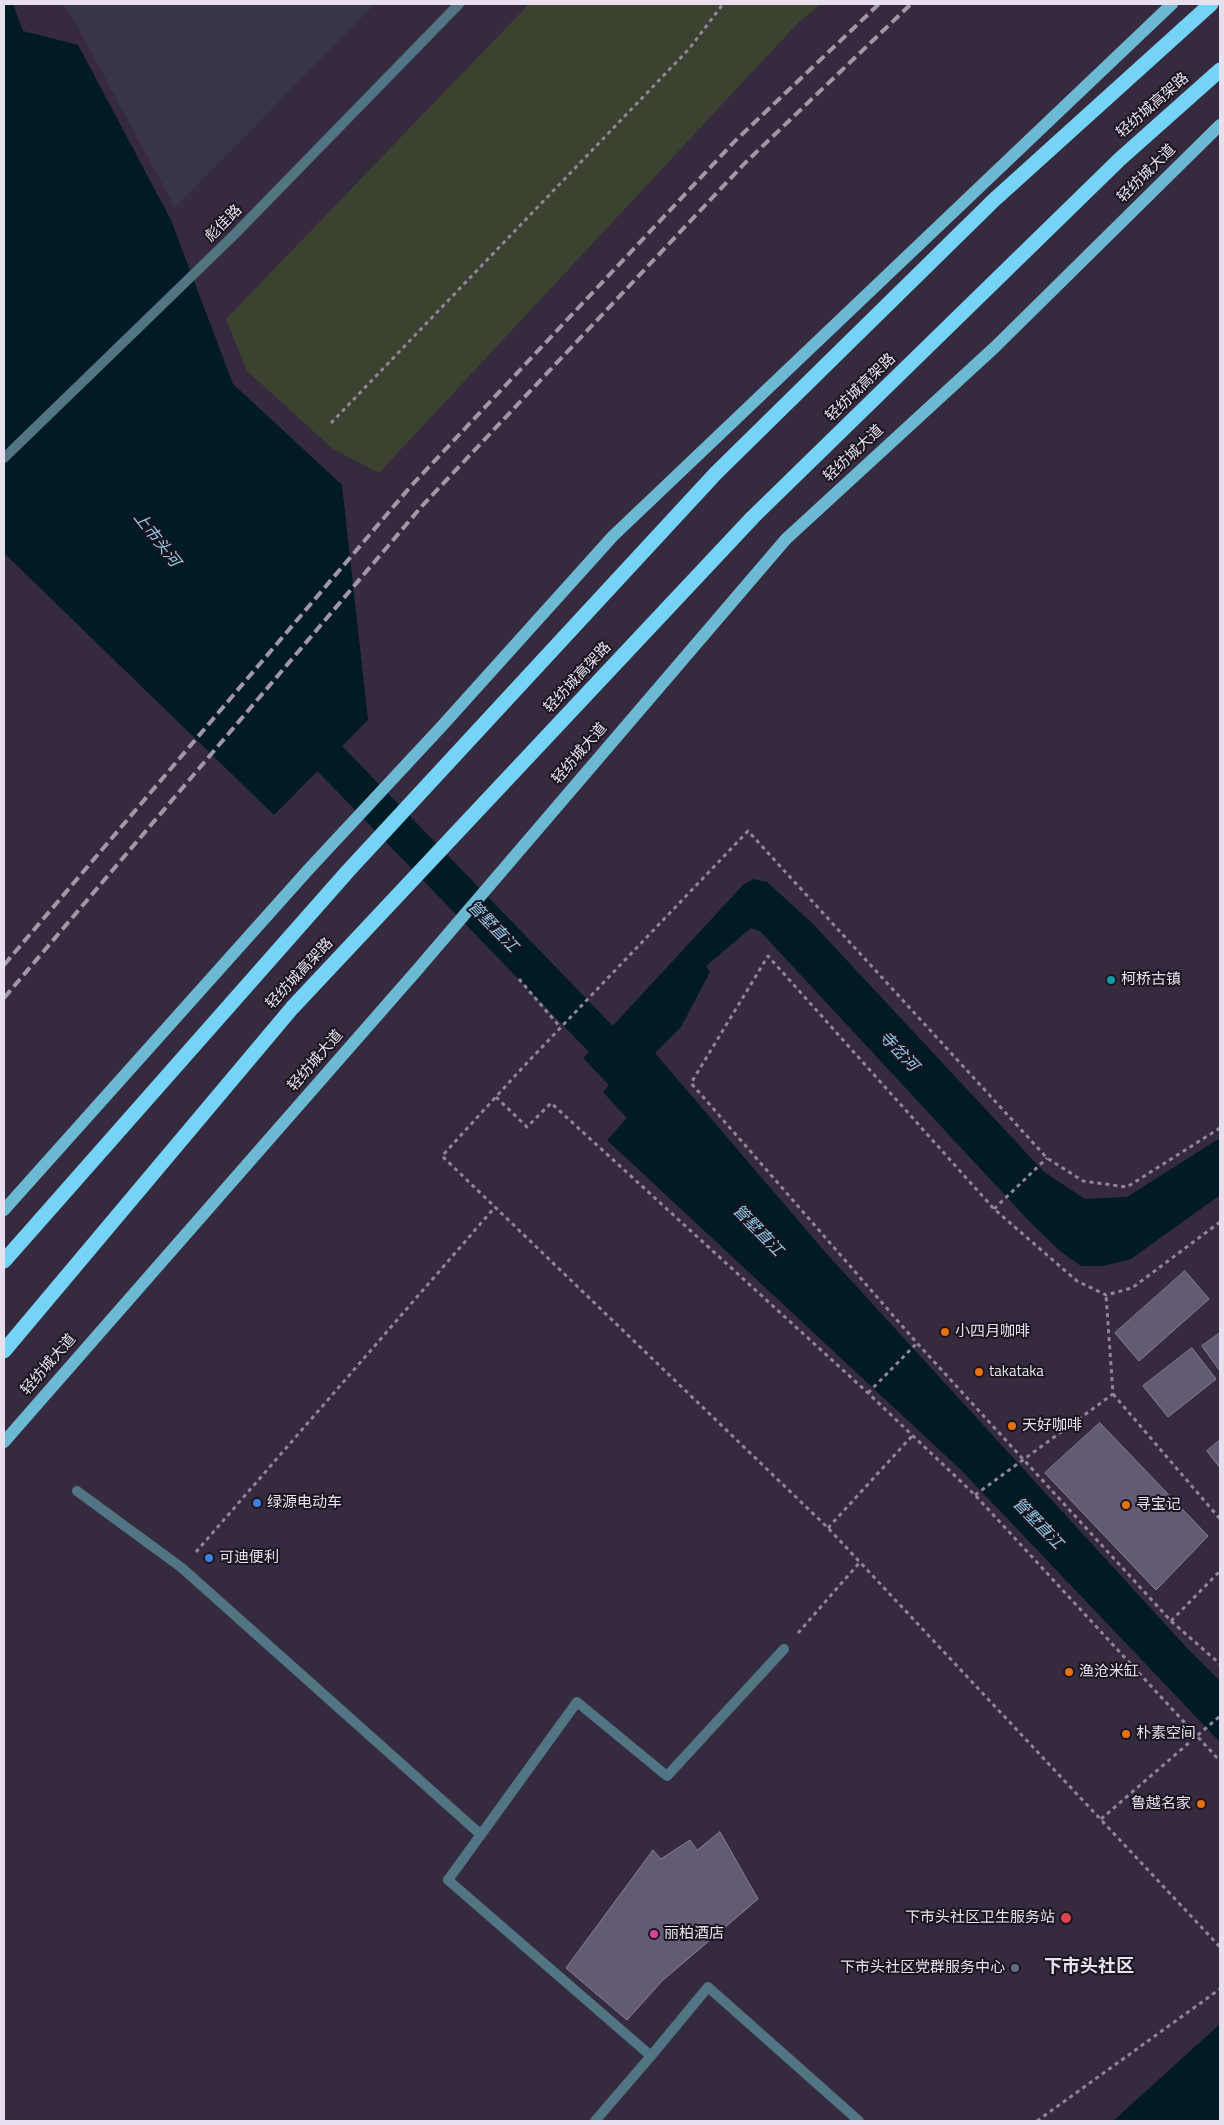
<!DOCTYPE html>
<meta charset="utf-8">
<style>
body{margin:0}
#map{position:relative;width:1224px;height:2125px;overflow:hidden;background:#362a3f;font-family:"Titillium Web",sans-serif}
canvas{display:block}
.frame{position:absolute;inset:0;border:5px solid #e8e0ee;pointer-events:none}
</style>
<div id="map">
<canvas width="1224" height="2125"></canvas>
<div class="frame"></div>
</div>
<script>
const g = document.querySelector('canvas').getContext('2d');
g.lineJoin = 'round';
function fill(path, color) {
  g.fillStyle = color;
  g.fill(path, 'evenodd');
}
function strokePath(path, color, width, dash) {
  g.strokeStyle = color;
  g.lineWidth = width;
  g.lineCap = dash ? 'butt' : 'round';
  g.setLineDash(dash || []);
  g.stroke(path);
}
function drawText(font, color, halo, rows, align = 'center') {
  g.font = font + ' "Titillium Web","Noto Sans SC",sans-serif';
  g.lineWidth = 4;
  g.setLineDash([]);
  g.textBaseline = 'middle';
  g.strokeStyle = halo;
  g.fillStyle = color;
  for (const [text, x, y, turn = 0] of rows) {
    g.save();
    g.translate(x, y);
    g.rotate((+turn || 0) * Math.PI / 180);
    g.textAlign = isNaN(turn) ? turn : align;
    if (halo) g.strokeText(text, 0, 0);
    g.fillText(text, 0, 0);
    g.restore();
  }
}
fill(new Path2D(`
 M 62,4 L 375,4 L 175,208 L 76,24 Z`), '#383546');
fill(new Path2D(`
 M 529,4 L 821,4 L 797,24 L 379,473 L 333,449 L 247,371 L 226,319 Z`), '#3b4230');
fill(new Path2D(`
 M 4,4 L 13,4 L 23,31 L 78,45 L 171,220 L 233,384 L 342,485 L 368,720 L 274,815 L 4,553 Z
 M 754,879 L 767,882 L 813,924 L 1044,1172 L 1085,1199 L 1127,1197 L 1220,1138 L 1220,1195 L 1131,1259 L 1103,1266 L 1081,1266 L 1060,1251 L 1028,1220 L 760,931 L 751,928 L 706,966 L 710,972 L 681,1027 L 655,1053 L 825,1252 L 1186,1647 L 1220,1681 L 1220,1742 L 962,1471 L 607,1140 L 627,1118 L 603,1092 L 609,1085 L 583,1058 L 744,884 Z
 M 1220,2024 L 1220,2121 L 1113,2121 Z`), '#001a26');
strokePath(new Path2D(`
 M 308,736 L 625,1064 L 632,1076`), '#001a26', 35);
const building = new Path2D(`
 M 1185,1271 L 1209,1299 L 1139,1361 L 1115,1333 Z
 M 1220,1333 L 1220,1371 L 1202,1346 Z
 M 1192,1348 L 1216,1379 L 1168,1417 L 1143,1386 Z
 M 1100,1423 L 1208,1536 L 1156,1590 L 1045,1473 Z
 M 1220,1440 L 1220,1468 L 1207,1451 Z
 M 720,1832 L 758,1899 L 662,1981 L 627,2020 L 566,1968 L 653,1850 L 661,1859 L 690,1840 L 697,1850 Z`);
fill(building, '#635a73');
strokePath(building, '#8a809a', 1);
strokePath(new Path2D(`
 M 331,423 L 689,49 L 723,4
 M 519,979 L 560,1027
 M 496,1097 L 527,1127 L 551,1103 L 868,1393 L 975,1495 L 1220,1761
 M 1220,1128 L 1127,1187 L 1083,1181 L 1047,1158 L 748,831 L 524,1066 L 442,1156 L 828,1528 L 1220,1947
 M 994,1209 L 1047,1158
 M 1220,1222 L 1132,1288 L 1106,1295 L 1077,1281 L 994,1209 L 768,956 L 691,1083 L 917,1343 L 1171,1621 L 1220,1664
 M 868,1393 L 917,1343
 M 1113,1394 L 1220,1519
 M 975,1495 L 1113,1394 L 1106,1295
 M 828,1528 L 912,1436
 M 196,1552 L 495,1207
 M 1171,1621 L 1220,1571
 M 798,1633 L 860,1562
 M 1101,1819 L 1220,1716
 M 1037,2121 L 1220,1989`), '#908698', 3, [4, 4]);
strokePath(new Path2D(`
 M 77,1491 L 182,1568 L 480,1834
 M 651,2056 L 708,1987 L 859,2121
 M 595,2121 L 651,2056 L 448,1880 L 577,1702 L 667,1776 L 784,1649`), '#517582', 10);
strokePath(new Path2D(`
 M 4,458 L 234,235 L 459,4`), '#517582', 10);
strokePath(new Path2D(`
 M 4,1210 L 308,870 L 442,726 L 613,536 L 1172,4
 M 4,1442 L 418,969 L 786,539 L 995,347 L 1220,125`), '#6cb9d4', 12);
strokePath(new Path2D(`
 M 4,1261 L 348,871 L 716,473 L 994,200 L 1211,4
 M 4,1351 L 292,1008 L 753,517 L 1120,159 L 1220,70`), '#75d4f5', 15);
strokePath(new Path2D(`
 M 4,965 L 411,486 L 735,141 L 879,4
 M 4,998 L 422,506 L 745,163 L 911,4`), '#a197a8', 4, [10, 5]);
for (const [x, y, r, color] of [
 [1111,980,5,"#0f9aa8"],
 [945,1332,5,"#e8710a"],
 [979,1372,5,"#e8710a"],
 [1012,1426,5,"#e8710a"],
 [257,1503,5,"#3f7fe0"],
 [1126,1505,5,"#e8710a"],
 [209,1558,5,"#3f7fe0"],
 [1069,1672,5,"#e8710a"],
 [1126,1734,5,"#e8710a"],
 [1201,1804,5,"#e8710a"],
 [1066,1918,6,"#e0444e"],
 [654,1934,5,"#d1479c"],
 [1015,1968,5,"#5c6f8a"]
]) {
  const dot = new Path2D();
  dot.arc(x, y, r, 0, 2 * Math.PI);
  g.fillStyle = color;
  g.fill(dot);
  strokePath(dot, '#1b151f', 2);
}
drawText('15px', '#e8e0ee', '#1b151f', [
 ["轻纺城高架路",1153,106,-41],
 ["轻纺城大道",1147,174,-45],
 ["彪佳路",224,224,-45],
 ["轻纺城高架路",861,388,-44],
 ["轻纺城大道",854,454,-43],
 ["轻纺城高架路",578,678,-47],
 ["轻纺城大道",580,754,-49],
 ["轻纺城高架路",300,974,-47],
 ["轻纺城大道",316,1061,-49],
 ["轻纺城大道",49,1365,-49]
]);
drawText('15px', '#e8e0ee', '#1b151f', [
 ["柯桥古镇",1121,980],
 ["小四月咖啡",955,1332],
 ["takataka",989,1372],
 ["天好咖啡",1022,1426],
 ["绿源电动车",267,1503],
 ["寻宝记",1136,1505],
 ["可迪便利",219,1558],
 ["渔沧米缸",1079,1672],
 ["朴素空间",1136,1734],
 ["鲁越名家",1191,1804,"right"],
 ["下市头社区卫生服务站",1055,1918,"right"],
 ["丽柏酒店",664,1934],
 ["下市头社区党群服务中心",1005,1968,"right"]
], 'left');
drawText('italic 16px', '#93cce8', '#1b151f', [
 ["上市头河",156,540,52],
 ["管墅直江",492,927,46],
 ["寺岔河",898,1052,46],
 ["管墅直江",757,1231,46],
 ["管墅直江",1037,1524,46]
]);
drawText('bold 18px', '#e8e0ee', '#1b151f', [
 ["下市头社区",1089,1968]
]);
</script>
